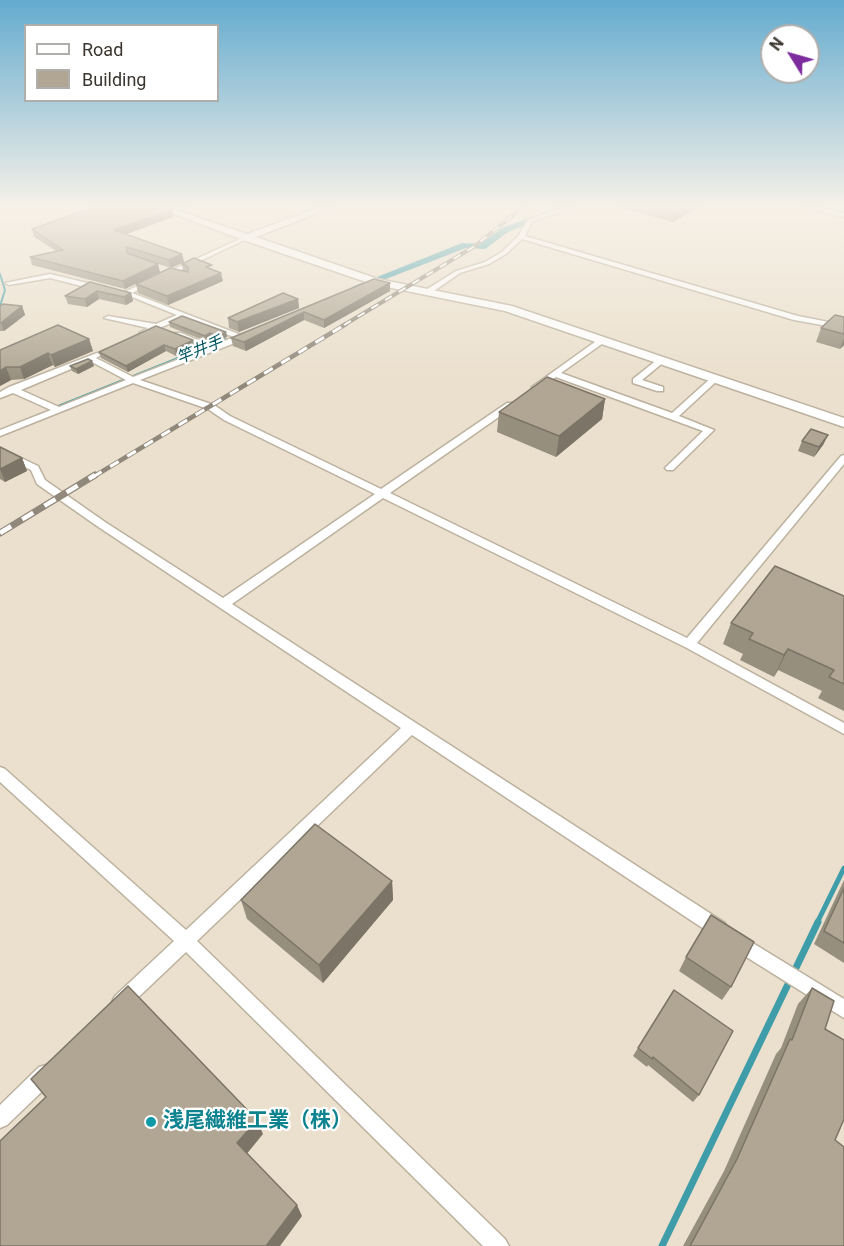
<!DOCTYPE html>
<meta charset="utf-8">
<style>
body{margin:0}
#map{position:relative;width:844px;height:1246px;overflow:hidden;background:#ebe0cd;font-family:Roboto,sans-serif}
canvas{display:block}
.legend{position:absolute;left:24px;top:24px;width:195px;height:78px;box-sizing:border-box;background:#fff;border:2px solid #b0aeab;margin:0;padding:8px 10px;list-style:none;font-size:18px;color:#3a352e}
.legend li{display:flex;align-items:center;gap:12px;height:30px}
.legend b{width:30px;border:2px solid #b0aeab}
.north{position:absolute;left:760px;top:24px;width:60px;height:60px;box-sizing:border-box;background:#fff;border:2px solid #b0aeab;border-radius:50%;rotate:307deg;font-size:16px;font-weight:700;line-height:24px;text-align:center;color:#3a352e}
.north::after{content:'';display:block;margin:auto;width:21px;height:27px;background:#7c2c9d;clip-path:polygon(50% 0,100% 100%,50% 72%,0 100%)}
</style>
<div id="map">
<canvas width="844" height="1246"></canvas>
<ul class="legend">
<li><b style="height:8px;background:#fff"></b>Road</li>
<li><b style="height:16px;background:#b0a693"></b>Building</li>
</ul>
<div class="north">N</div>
</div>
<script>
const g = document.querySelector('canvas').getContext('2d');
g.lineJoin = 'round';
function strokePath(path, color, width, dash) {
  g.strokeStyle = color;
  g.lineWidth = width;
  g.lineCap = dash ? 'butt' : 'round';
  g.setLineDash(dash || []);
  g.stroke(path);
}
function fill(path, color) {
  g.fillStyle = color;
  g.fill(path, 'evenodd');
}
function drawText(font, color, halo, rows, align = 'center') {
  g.font = font + ' Roboto,"Noto Sans JP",sans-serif';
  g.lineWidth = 4.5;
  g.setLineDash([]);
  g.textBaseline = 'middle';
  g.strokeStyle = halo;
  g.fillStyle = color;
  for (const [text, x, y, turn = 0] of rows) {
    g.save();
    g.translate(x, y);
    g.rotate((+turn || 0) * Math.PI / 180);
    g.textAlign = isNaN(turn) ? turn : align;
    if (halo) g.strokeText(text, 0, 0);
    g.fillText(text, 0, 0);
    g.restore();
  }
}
strokePath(new Path2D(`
 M 0,274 L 5,290 L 0,306`), '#3f9da9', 2);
strokePath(new Path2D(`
 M 817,923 L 844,868`), '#3f9da9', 5);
strokePath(new Path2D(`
 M 662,1246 L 818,922`), '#3f9da9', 7);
fill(new Path2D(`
 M 559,207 L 570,207 L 508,232 L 485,249 L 466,248 L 360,289 L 352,287 L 462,243 L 480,244 L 502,228 Z
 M 225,338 L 229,339 L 229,343 L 63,410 L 55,410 L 53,407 Z`), '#3f9da9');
const street = new Path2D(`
 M 177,207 L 185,207 L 170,213 L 167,211 Z
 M 564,207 L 572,207 L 532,222 L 525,236 L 798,316 L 844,325 L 844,329 L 794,320 L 522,239 L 506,254 L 489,264 L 460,273 L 431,293 L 424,291 L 456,271 L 485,262 L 502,252 L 518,236 L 528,220 Z
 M 804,207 L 815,207 L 844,213 L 844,217 Z
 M 244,237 L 249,238 L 132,293 L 241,335 L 250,333 L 250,337 L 140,380 L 214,405 L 230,416 L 381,489 L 507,403 L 513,403 L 513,407 L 390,493 L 687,638 L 841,456 L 844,455 L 844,464 L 697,643 L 844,723 L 844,734 L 685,647 L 383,498 L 232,604 L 725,923 L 727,929 L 725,935 L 719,937 L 713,935 L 412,735 L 197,941 L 505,1239 L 509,1246 L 483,1246 L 186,952 L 127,1008 L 121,1011 L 115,1008 L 112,1002 L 115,996 L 174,941 L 0,782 L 0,767 L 5,769 L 186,930 L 401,728 L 97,526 L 37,484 L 31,470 L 0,455 L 0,448 L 38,466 L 45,480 L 105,522 L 223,598 L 375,494 L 224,420 L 208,409 L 133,383 L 0,436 L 0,430 L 51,410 L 13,393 L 0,398 L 0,392 L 9,387 L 97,353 L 101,355 L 96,358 L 133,377 L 205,349 L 175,337 L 175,333 L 181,333 L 212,346 L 234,337 L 183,318 L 143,335 L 139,333 L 148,328 L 104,318 L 108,316 L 156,324 L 177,315 L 122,293 ZM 90,361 L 126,380 L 59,407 L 21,390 Z
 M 50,274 L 104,287 L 105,289 L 101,291 L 50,278 L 9,285 L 5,283 Z
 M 599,339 L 606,341 L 561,373 L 672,413 L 712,377 L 719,379 L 679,416 L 714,430 L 673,470 L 667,470 L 665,468 L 703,431 L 556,377 L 539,389 L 532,387 Z
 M 658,359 L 665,361 L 642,380 L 663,387 L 663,391 L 657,391 L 633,383 L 633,379 Z
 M 738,934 L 844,999 L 844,1018 L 732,948 L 730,942 L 732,936 Z
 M 46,1065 L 53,1067 L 55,1074 L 53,1081 L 7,1125 L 0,1128 L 0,1105 L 39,1067 Z`);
const secondary = new Path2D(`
 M 155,207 L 167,207 L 247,234 L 321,207 L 333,207 L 256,237 L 378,279 L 512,306 L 844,418 L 844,427 L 505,311 L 372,284 L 243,240 Z`);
strokePath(street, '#bbb19e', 3);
strokePath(secondary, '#bbb19e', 3);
fill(street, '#fff');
fill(secondary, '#fff');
const railFar2 = new Path2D(`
 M 344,325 L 475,246 L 523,207`);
const railFar1 = new Path2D(`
 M 93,477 L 346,324`);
const rail = new Path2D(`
 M 0,533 L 95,475`);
strokePath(railFar2, '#90887b', 4);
strokePath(railFar1, '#90887b', 4.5);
strokePath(rail, '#90887b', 7);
strokePath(railFar2, '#fff', 2, [8]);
strokePath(railFar1, '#fff', 3, [10]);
strokePath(rail, '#fff', 4.5, [13]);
fill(new Path2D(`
 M 617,207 L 699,207 L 673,222 Z
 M 172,210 L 173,217 L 126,234 L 182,254 L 184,262 L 171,268 L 152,262 L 160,272 L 125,289 L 32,265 L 30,257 L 56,251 L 34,237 L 32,229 Z
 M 182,264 L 212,270 L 223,281 L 168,305 L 138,293 L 136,284 L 183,271 Z
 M 374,279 L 390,291 L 324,328 L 304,320 L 246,351 L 233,346 L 231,338 Z
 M 90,282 L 131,293 L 133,301 L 126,305 L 99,299 L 87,307 L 68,304 L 65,296 Z
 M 298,299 L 299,308 L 239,332 L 229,328 L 228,318 Z
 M 0,306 L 22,306 L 25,315 L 4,331 L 0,331 Z
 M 844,317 L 844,345 L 840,349 L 816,342 L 821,328 Z
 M 169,322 L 226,332 L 227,337 L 217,340 L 211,338 L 206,341 L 170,327 Z
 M 89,339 L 93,351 L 55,367 L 53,365 L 24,379 L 11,380 L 0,386 L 0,350 Z
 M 193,340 L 194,347 L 176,356 L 166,351 L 128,372 L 101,358 L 99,352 Z
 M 70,366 L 94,366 L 78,374 L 72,371 Z
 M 605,399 L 602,419 L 556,457 L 497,432 L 499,412 Z
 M 828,435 L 823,445 L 814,457 L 798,451 L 802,441 Z
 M 0,447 L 22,458 L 27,471 L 5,482 L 0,479 Z
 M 844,596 L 844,711 L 818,698 L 822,691 L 778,670 L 774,677 L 740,660 L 743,654 L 723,644 L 731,623 Z
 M 844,880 L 844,963 L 814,944 Z
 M 392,881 L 393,900 L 323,983 L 247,919 L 241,900 Z
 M 686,957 L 731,987 L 722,1000 L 679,971 Z
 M 812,988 L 825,1029 L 844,1246 L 683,1246 L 724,1171 L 776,1054 L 781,1048 L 798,1004 Z
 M 674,990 L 699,1095 L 693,1102 L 648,1065 L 647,1067 L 633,1056 Z`), '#978f7e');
fill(new Path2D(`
 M 687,207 L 699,207 L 673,222 L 675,214 Z
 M 172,210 L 173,217 L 116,238 L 114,230 Z
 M 182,254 L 184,262 L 171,268 L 169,260 Z
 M 158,264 L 160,272 L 125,289 L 123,281 Z
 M 221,273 L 223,281 L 168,305 L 167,296 Z
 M 390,283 L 390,291 L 324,328 L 324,320 Z
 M 97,291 L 99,299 L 87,307 L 85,299 Z
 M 131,293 L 133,301 L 126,305 L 124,297 Z
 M 298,299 L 299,308 L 239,332 L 237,322 Z
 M 22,306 L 25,315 L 4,331 L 1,323 Z
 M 304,312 L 304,320 L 246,351 L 244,342 Z
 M 226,332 L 227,337 L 217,340 L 216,336 Z
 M 210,333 L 211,338 L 206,341 L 205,336 Z
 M 844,338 L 844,345 L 840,349 Z
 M 89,339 L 93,351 L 55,367 L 51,355 Z
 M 193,340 L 194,347 L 176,356 L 175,349 Z
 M 164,345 L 166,351 L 128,372 L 126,366 Z
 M 48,353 L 53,365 L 24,379 L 20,367 Z
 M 92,361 L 94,366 L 78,374 L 76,369 Z
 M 6,367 L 11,380 L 0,386 L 0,371 Z
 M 605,399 L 602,419 L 556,457 L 559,436 Z
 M 828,435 L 823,445 L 814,457 L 819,447 Z
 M 22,458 L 27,471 L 5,482 L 0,469 Z
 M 788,649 L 778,670 L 774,677 L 784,655 Z
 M 392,881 L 393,900 L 323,983 L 319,965 Z
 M 257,1120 L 263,1134 L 245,1156 L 237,1143 Z
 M 297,1205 L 302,1216 L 280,1246 L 266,1246 Z`), '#7b7467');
const building = new Path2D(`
 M 94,207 L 162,207 L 172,210 L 114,230 L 182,254 L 169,260 L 127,247 L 127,253 L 158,264 L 123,281 L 30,257 L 63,250 L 32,229 Z
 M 647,207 L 687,207 L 675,214 Z
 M 194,258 L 212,265 L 206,267 L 221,273 L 167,296 L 136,284 L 170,268 L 188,272 L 188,267 L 182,264 Z
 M 374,279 L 390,283 L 324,320 L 304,312 L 244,342 L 231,338 Z
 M 90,282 L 131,293 L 124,297 L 97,291 L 85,299 L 65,296 Z
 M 283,293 L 298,299 L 237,322 L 228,318 Z
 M 3,304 L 22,306 L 1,323 L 0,322 L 0,306 Z
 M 835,315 L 844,317 L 844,334 L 821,328 Z
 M 182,316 L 226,332 L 216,336 L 210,333 L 205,336 L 169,322 Z
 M 58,325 L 89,339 L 51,355 L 48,353 L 20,367 L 6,367 L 0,371 L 0,350 Z
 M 156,326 L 193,340 L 175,349 L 164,345 L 126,366 L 99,352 Z
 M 88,359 L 92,361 L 76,369 L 70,366 Z
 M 547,377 L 605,399 L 559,436 L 499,412 Z
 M 811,429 L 828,435 L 819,447 L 802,441 Z
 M 0,447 L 22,458 L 0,469 Z
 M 775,566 L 844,596 L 844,684 L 829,677 L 834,670 L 788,649 L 784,655 L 749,639 L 753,633 L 731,623 Z
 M 315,824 L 392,881 L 319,965 L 241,900 Z
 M 844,888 L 844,943 L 824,931 Z
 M 711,915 L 754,942 L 731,987 L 686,957 Z
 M 128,986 L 257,1120 L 237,1143 L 297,1205 L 266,1246 L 0,1246 L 0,1141 L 46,1097 L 31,1079 Z
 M 812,988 L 834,1001 L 825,1029 L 844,1040 L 844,1119 L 835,1140 L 844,1147 L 844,1246 L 690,1246 L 737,1159 L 790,1039 L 792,1040 Z
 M 674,990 L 733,1031 L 699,1095 L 653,1057 L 652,1059 L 638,1048 Z`);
fill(building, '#b0a693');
strokePath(building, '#7b7467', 1.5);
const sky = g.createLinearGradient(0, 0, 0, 381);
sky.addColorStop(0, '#64abcf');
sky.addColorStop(0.54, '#f6f1e8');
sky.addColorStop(1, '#f6f1e800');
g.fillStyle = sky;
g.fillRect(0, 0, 844, 381);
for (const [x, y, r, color] of [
 [151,1122,6,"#0f9aa8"]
]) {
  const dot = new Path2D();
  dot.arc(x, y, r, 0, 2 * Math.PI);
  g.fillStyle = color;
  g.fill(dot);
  strokePath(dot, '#fff', 2);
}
drawText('italic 16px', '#055962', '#fff', [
 ["竿井手",200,351,-22]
]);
drawText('bold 21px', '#0d838f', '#fff', [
 ["浅尾繊維工業（株）",163,1122]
], 'left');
</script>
